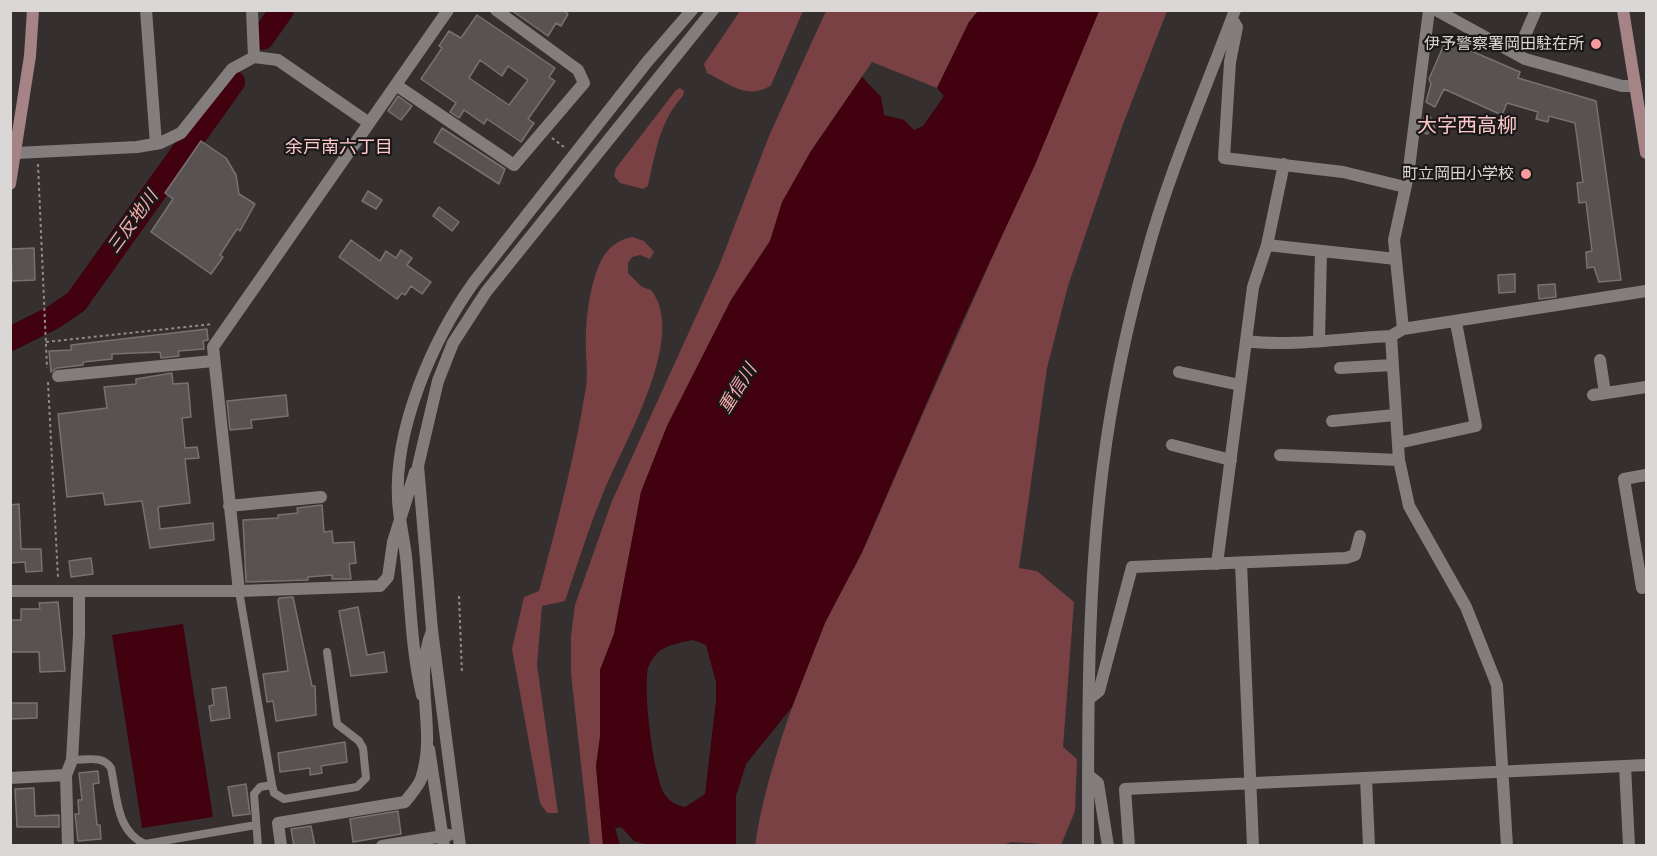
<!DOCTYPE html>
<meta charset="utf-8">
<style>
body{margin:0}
#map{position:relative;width:1657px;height:856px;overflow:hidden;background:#352f2f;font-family:"PT Sans Narrow",sans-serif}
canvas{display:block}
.frame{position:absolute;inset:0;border:12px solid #dbd7d7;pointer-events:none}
</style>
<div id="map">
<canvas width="1657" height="856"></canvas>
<div class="frame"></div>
</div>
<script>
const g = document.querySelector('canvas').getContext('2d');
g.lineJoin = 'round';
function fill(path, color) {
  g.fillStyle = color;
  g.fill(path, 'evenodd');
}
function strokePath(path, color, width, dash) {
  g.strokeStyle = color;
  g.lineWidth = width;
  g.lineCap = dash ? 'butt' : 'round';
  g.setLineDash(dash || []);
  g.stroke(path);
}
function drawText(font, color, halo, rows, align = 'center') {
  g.font = font + ' "PT Sans Narrow","Noto Sans JP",sans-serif';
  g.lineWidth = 4.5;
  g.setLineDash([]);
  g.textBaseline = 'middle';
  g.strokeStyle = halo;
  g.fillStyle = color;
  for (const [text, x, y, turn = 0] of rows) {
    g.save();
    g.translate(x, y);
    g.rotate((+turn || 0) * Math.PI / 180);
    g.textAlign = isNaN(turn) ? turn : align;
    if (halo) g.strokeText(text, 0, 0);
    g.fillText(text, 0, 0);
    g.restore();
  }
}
fill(new Path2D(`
 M 740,11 L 803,11 L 771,85 C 748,101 730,84 707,73 L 704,64 Z
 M 826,11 L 978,11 L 969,22 L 937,88 L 872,62 L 811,151 L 783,202 L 770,241 L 731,300 L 667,426 L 641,492 L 614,634 L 600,670 L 600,737 L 596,766 L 603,845 L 590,846 L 571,673 L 571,636 L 575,605 L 612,501 L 719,266 L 769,136 Z
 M 1099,11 L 1167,11 L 1123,124 L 1068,286 L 1047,368 L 1019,568 L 1037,571 L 1074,602 L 1063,747 L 1077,759 L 1075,811 L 1061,845 L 1011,842 L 1000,846 L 755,846 C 765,776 797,690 824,625 C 836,597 854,572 866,544 C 943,366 1024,189 1099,11 Z
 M 680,88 L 684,91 L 683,96 C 660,120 655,154 648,186 L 643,189 L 620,183 L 614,176 L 616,168 L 676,90 Z
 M 632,237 L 644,241 L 654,252 L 650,259 L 640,255 L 632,257 L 628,263 L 628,273 L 642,287 L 651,290 C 689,337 621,447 602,496 C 588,530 577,566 565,601 L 542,606 L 537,665 L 558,813 L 547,813 L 540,803 L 512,649 L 524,597 L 539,591 C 557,524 575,456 586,387 C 588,375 586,362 586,350 C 585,322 589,286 601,261 C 608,247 618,240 632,237 Z`), '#7a4144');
fill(new Path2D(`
 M 978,11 L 1099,11 L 1035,165 L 959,328 L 862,552 L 825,623 L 792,707 L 746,764 L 736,796 L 736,845 L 649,845 L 634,841 L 621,827 L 615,828 L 620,845 L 603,845 L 596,766 L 600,737 L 600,670 L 614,634 L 641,492 L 667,426 L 731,300 L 770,241 L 782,202 L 811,151 L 862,77 L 881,97 L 884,115 L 904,120 L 914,130 L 923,126 L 944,96 L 937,88 L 969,22 ZM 693,640 L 706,645 L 716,682 L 716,701 L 705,794 L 685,807 C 677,805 671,803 666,796 C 653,779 643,689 648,668 C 649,664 655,655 658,652 C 667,645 682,642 693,640 Z
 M 183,624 L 213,817 L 142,828 L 112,635 Z`), '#41010e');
strokePath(new Path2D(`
 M 262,38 L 282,10
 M 10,339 L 52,318 L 76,302 L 233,82`), '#41010e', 24);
const building = new Path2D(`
 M 511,10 L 563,10 L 568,14 L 561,26 L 556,23 L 548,36 Z
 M 477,15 L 555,68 L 549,77 L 555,81 L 528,119 L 534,123 L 521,142 L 487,119 L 484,124 L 464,110 L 459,118 L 450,112 L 456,103 L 421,79 L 442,48 L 439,46 L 449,31 L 461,38 ZM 480,60 L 502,76 L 508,66 L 528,80 L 509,105 L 469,78 Z
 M 1446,40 L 1520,72 L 1518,78 L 1596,101 L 1621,280 L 1599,282 L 1594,267 L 1587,268 L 1586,252 L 1592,251 L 1586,202 L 1579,203 L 1577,183 L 1583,182 L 1575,123 L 1549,116 L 1548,122 L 1536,119 L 1538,112 L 1507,103 L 1502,115 L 1444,89 L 1435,107 L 1426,102 L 1431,84 L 1429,79 Z
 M 398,96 L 412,106 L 401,120 L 388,111 Z
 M 1429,114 L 1435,128 L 1427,134 L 1422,132 L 1424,118 Z
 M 442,128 L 505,169 L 499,184 L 434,142 Z
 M 201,141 L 226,158 L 236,175 L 239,194 L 255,204 L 240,231 L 237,229 L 220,255 L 223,257 L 211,274 L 151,232 L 173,199 L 165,193 Z
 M 368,191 L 382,200 L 376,209 L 362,201 Z
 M 439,207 L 459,222 L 452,231 L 433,216 Z
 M 351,240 L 380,261 L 386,251 L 396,258 L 401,250 L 412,258 L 407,265 L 431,282 L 422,294 L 411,286 L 405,295 L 402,293 L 397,299 L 339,257 Z
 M 34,248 L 35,280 L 12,281 L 11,249 Z
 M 1515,274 L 1515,292 L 1499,293 L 1498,275 Z
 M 1555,284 L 1556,297 L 1539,299 L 1538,285 Z
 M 207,329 L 208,340 L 203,341 L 204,349 L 178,351 L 179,356 L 161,358 L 160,352 L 112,354 L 112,359 L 83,362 L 83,365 L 57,368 L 51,372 L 49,351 L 71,350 L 71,345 Z
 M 172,373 L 173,384 L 188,383 L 191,417 L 182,418 L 185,448 L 197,447 L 199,458 L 185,459 L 190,503 L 158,507 L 160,529 L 213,523 L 214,540 L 150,548 L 142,501 L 105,505 L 103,493 L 67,497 L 58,414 L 107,408 L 104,387 L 136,384 L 136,379 Z
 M 286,395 L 288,416 L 251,420 L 252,428 L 230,430 L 227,401 Z
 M 19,504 L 21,549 L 41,549 L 42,571 L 26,572 L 25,562 L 10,563 L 10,505 Z
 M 322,505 L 324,532 L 332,531 L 333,543 L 354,542 L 356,563 L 349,564 L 351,579 L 332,579 L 332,575 L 308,577 L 308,580 L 246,582 L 243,520 L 278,518 L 278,515 L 298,513 L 297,508 Z
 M 91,558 L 93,574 L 71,577 L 69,561 Z
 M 293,597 L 312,686 L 315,686 L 316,715 L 276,721 L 273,701 L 267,702 L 263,674 L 288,671 L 278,600 L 279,598 Z
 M 58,602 L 65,671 L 40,672 L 39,652 L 10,652 L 10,620 L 21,620 L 21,609 L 40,609 L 39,603 Z
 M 358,607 L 367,655 L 384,652 L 387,672 L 351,676 L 339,611 Z
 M 226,687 L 230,718 L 211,721 L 209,706 L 214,705 L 212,689 Z
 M 10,703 L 37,703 L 37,718 L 10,719 Z
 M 345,742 L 347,762 L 321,766 L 322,773 L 310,775 L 310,768 L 280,772 L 278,753 Z
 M 98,771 L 99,783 L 93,784 L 97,825 L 100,825 L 101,839 L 78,841 L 75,814 L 79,814 L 78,800 L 82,800 L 79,773 Z
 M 246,784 L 250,814 L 233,816 L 228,787 Z
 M 34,788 L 35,816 L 59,815 L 59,827 L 17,827 L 15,789 Z
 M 398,811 L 401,834 L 353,842 L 350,819 Z
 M 311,826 L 315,846 L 294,846 L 291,829 Z`);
fill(building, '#585252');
strokePath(building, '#787171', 1.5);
strokePath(new Path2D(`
 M 552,138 L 564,147
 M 38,164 L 47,368
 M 46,342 L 213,324
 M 48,382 L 58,578
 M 459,596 L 462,674`), '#8f8a8a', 2, [3, 3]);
strokePath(new Path2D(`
 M 239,591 L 272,785
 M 72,760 C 87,760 103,755 111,768 C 117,796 116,831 145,844 L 256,825
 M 258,846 L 254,794 L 260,787 L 272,785 L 274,793 L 284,799 L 357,787 L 366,778 L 363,748 L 359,741 L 337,724 L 327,652`), '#847d7d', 8);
strokePath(new Path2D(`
 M 146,10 L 156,144
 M 252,10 L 254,57
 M 1436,10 L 1525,59 L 1622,86 L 1635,86
 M 1234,22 L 1237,27 L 1230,62 L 1224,158 L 1343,172 L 1405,187
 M 1517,54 L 1536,10
 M 396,85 L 514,165 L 584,83 L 578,70 L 496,10
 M 16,153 L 137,147 L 160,143 L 181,133 L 232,69 L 254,57 L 278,60 L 369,123
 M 1267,245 L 1396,259
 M 1403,329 L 1394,240 L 1408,176 L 1429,10
 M 1391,336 L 1399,460 L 1409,506 L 1466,607 L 1497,685 L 1507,846
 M 1319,340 L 1321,252
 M 1246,341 C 1289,347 1346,338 1391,336 L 1403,329 L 1646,291
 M 1600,360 L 1605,393
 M 1340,368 L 1392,365
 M 1179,372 L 1240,385
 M 58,376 L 213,361
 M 1593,395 L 1646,387
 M 1332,421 L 1395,415
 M 1398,443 L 1476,426 L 1456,323
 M 1172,445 L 1231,460
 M 1280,455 L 1399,460
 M 229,506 L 321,497
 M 1241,563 L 1253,846
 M 1217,564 L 1253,287 L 1267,245 L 1284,164
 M 1642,588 L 1624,479 L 1646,475
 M 10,591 L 239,591 L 380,586 L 388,577 L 393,542 L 415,472
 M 239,591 L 213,347 L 448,10
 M 422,695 C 412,653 411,611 407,568 C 406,545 399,522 398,500 C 394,428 433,339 474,282 L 647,62 L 692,10
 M 1090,698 L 1099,691 L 1132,567 L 1346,558 L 1355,555 L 1360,536
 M 429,749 L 444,846
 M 1625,766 L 1629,846
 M 1088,775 L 1098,783 L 1108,846
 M 10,778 L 66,775
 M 1366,778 L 1369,846
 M 68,846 L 66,775 L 72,760 L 79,635 L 79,593
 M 281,846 L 278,823 L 405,802 C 410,795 418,787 421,779 C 438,730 412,681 432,631
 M 382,846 L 449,835
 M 460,846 L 432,630 L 418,466 L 438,381 L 453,343 L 486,292 L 713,10
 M 1088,846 C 1088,720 1087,591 1103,466 C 1112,396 1127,325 1146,257 C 1168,174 1205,91 1235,10
 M 1129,846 L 1125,789 L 1646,765`), '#847d7d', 12);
strokePath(new Path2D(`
 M 1623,10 L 1646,153
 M 10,184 L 30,56 L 33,10`), '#a68485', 12);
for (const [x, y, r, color] of [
 [1596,44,6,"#f59b9e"],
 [1526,174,6,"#f59b9e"]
]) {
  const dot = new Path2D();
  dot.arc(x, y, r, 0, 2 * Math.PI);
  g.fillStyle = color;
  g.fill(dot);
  strokePath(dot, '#1b1818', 2);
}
drawText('16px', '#dbd7d7', '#1b1818', [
 ["伊予警察署岡田駐在所",1584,44],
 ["町立岡田小学校",1514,174]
], 'right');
drawText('18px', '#fdc8c9', '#1b1818', [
 ["余戸南六丁目",339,148]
]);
drawText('italic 18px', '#f5aaac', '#1b1818', [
 ["三反地川",133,222,-54],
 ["重信川",738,389,-58]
]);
drawText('20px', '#fdc8c9', '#1b1818', [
 ["大字西高柳",1467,126]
]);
</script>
